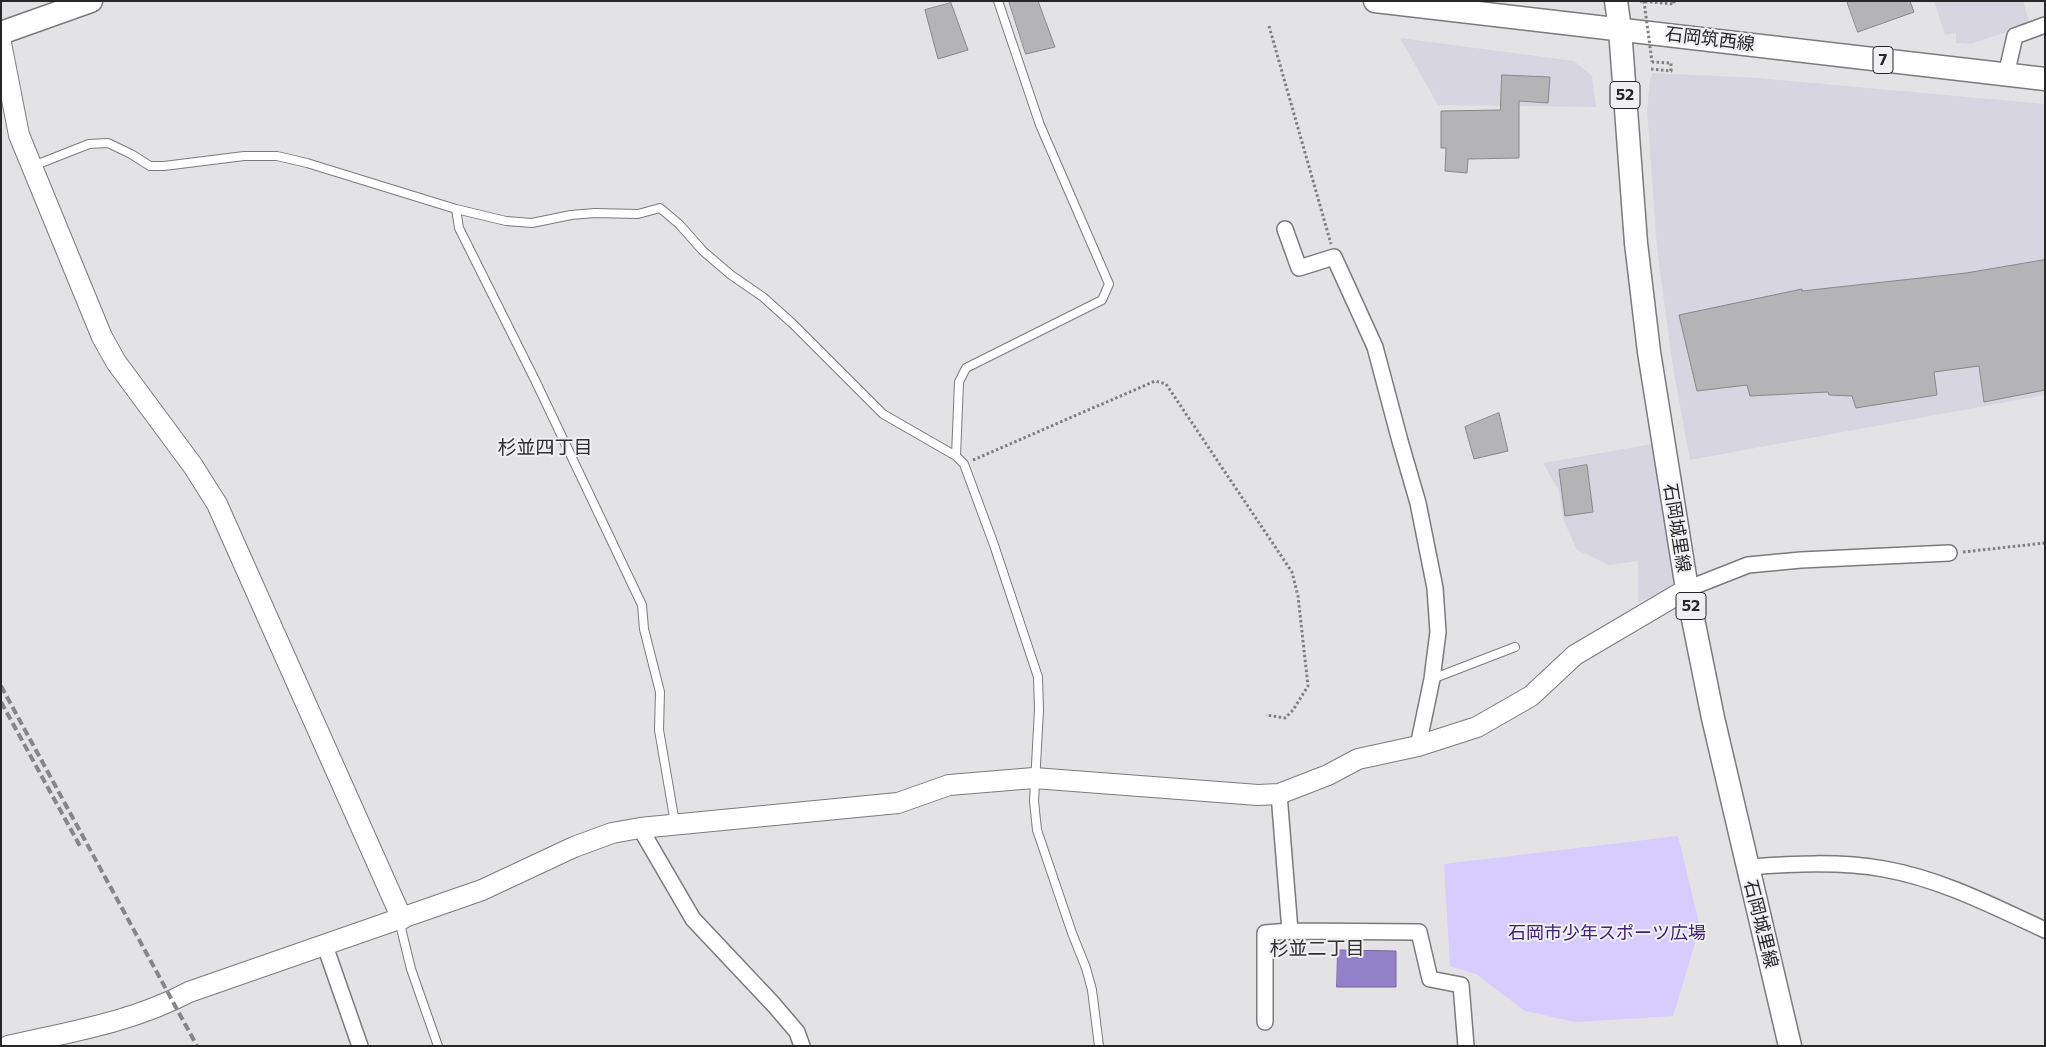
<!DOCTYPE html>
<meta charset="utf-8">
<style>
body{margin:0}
#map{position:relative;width:2046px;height:1047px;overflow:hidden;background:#e3e3e6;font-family:Commissioner,sans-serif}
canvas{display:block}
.frame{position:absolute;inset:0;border:2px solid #272728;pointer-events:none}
</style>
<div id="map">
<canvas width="2046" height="1047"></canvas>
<div class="frame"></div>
</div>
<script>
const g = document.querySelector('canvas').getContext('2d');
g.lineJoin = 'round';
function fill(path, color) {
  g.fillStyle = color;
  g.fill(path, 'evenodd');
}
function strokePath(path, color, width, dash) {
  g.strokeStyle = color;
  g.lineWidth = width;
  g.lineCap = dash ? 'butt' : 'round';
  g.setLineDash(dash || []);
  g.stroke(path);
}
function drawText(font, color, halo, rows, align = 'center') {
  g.font = font + ' Commissioner,"Noto Sans JP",sans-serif';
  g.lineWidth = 4;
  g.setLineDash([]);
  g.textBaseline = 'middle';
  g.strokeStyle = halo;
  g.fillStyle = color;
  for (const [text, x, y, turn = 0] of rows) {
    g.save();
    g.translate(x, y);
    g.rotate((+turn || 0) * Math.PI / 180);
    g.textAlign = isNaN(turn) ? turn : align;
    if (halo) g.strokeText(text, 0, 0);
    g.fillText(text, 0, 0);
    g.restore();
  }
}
fill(new Path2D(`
 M 1934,1 L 2023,1 L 2030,24 L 1971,44 L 1956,43 L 1956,33 L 1945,35 Z
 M 1400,38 L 1574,61 L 1592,76 L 1596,107 L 1438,105 Z
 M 1653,73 L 1758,78 L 2045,104 L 2045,395 L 1690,460 L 1673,368 L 1657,249 L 1647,109 L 1650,79 Z
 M 1658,443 L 1682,585 L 1638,602 L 1638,561 L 1609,565 L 1577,550 L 1563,519 L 1559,491 L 1543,463 Z`), '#d7d5e0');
fill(new Path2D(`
 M 1678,836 L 1700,927 L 1673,1016 L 1576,1022 L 1525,1011 L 1476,974 L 1450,966 L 1444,864 Z`), '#d6ccfe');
const water = new Path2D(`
 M 1338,950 L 1396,951 L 1396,987 L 1337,987 Z`);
fill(water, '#9381ca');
strokePath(water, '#736699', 1);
const building = new Path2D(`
 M 1009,1 L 1038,1 L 1055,47 L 1026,54 Z
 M 1847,1 L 1910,1 L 1914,12 L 1858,32 Z
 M 951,3 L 968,50 L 938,59 L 925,10 Z
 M 1502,75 L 1550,77 L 1548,103 L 1519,101 L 1519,158 L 1468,159 L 1467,173 L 1445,171 L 1446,148 L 1441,148 L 1441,111 L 1500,110 Z
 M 2045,260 L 2045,390 L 1984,402 L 1979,366 L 1934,372 L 1937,395 L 1856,408 L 1852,396 L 1829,395 L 1828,392 L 1750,396 L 1747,385 L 1697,391 L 1679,315 L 1802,289 L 1802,291 L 1966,273 Z
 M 1499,413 L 1508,451 L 1474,459 L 1465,427 Z
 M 1587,465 L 1593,512 L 1565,516 L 1559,470 Z`);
fill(building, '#b4b4b7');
strokePath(building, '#88878a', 1);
const lane = new Path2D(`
 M 33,166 L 89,144 L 108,143 L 131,154 L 150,166 L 164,166 L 244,156 L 277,156 L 307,163 L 456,209 L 506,221 L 532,223 L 571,215 L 595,213 L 638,214 L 660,208 L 679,224 L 703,251 L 731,275 L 763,297 L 793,324 L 883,414 L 956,456 L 964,464 L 994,545 L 1038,677 L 1039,710 L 1034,801 L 1037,830 L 1072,933 L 1086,968 L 1092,990 L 1099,1046
 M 456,209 L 459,228 L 535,380 L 642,605 L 644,629 L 660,692 L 659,730 L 675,823
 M 956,456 L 959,382 L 966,368 L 1102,300 L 1109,284 L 1040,125 L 998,1
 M 1432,679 L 1515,647
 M 399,920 L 411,969 L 438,1046`);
const street = new Path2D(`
 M 2006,75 L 2015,36 L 2045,25
 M 1285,229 L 1299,268 L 1334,257 L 1375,347 L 1400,441 L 1418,503 L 1435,588 L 1438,632 L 1432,679 L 1418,746
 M 1687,589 L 1748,565 L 1801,560 L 1949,553
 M 1279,794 L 1290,931
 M 640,828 L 693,919 L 774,1005 L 797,1032 L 802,1046
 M 1747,867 C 1792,864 1839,861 1884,869 C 1941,879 1993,906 2045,930
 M 325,946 L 360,1046
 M 1265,1022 L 1265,933 L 1290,931 L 1419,932 L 1430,979 L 1461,985 L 1466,1046`);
const secondary = new Path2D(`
 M 1,43 L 19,135 L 102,337 L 116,362 L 193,466 L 217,504 L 402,919
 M 8,1046 C 69,1032 133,1022 189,992 L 482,890 L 574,847 L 612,833 L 640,828 L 898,803 L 949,785 L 1034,778 L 1258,795 L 1279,794 L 1328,775 L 1358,759 L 1418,746 L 1477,727 L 1531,696 L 1575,655 L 1687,589`);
const primary = new Path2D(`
 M 1375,1 L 2045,79
 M 1616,1 L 1620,29 L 1636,243 L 1649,352 L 1687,589 L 1713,718 L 1790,1046
 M 1,33 L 91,1`);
strokePath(lane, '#7b7a7d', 10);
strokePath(street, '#7b7a7d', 18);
strokePath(secondary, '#7b7a7d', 22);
strokePath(primary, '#7b7a7d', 25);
strokePath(new Path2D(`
 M 1640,1 L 1674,4 L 1674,1
 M 1269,26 L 1331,244
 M 1651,69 L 1671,71 L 1671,63 L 1652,62
 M 973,460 L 1155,381 L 1166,384 L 1292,572 L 1298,596 L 1308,686 L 1293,710 L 1285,718 L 1266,715
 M 1963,552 L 2045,543`), '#808082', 3, [2.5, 2.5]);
strokePath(lane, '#fff', 8);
strokePath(street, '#fff', 15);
strokePath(secondary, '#fff', 20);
strokePath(primary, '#fff', 22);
strokePath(new Path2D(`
 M 1,686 L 197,1046
 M 1,702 L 81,848`), '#868688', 4, [8, 4]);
strokePath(new Path2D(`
 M 1644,1 L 1652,62`), '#808082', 3, [2.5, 2.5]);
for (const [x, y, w] of [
 [1883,60,20],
 [1625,95,30],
 [1691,606,30]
]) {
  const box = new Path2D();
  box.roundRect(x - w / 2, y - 13.5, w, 27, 4);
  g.fillStyle = '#f0f0f3';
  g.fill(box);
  strokePath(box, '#272728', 1);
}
drawText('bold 16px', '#272728', null, [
 ["7",1883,60],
 ["52",1625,95],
 ["52",1691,606]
]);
drawText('18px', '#272728', '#f0f0f3', [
 ["石岡筑西線",1710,39,7],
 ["石岡城里線",1677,528,81],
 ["石岡城里線",1761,924,76]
]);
drawText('18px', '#3f2177', '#f0f0f3', [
 ["石岡市少年スポーツ広場",1607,933]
]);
drawText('19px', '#302f32', '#f0f0f3', [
 ["杉並四丁目",545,448],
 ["杉並二丁目",1317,949]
]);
</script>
